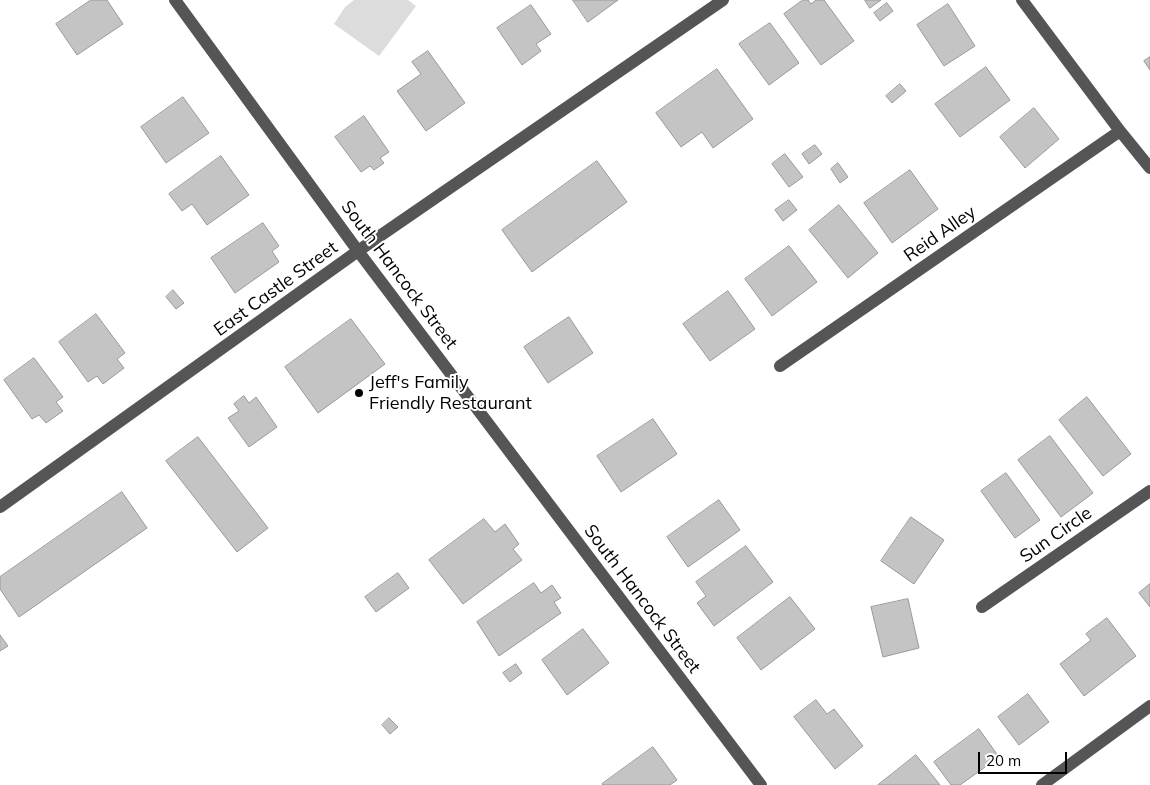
<!DOCTYPE html>
<style>
body{margin:0}
#map{position:relative;width:1150px;height:785px;overflow:hidden;background:#fff;font-family:Mulish,sans-serif}
canvas{display:block}
.scale{position:absolute;left:978px;top:752px;width:89px;height:22px;box-sizing:border-box;border:2px solid #000;border-top:0;padding-left:6px;font-size:15px;line-height:18px;white-space:nowrap;color:#000;-webkit-text-stroke:4px #fff;paint-order:stroke}
</style>
<div id="map">
<canvas width="1150" height="785"></canvas>
<div class="scale">20 m</div>
</div>
<script>
const g = document.querySelector('canvas').getContext('2d');
g.lineJoin = 'round';
function fill(path, color) {
  g.fillStyle = color;
  g.fill(path, 'evenodd');
}
function strokePath(path, color, width, dash) {
  g.strokeStyle = color;
  g.lineWidth = width;
  g.lineCap = dash ? 'butt' : 'round';
  g.setLineDash(dash || []);
  g.stroke(path);
}
function drawText(font, color, halo, rows, align = 'center') {
  g.font = font + ' Mulish,sans-serif';
  g.lineWidth = 4;
  g.setLineDash([]);
  g.textBaseline = 'middle';
  g.strokeStyle = halo;
  g.fillStyle = color;
  for (const [text, x, y, turn = 0] of rows) {
    g.save();
    g.translate(x, y);
    g.rotate((+turn || 0) * Math.PI / 180);
    g.textAlign = isNaN(turn) ? turn : align;
    if (halo) g.strokeText(text, 0, 0);
    g.fillText(text, 0, 0);
    g.restore();
  }
}
fill(new Path2D(`
 M 354,0 L 408,0 L 416,6 L 379,56 L 334,24 L 345,7 Z`), '#dcdcdc');
const building = new Path2D(`
 M 91,0 L 107,0 L 123,24 L 77,55 L 56,24 Z
 M 573,0 L 618,0 L 588,22 Z
 M 803,0 L 808,0 L 811,4 L 816,0 L 824,0 L 854,41 L 821,65 L 784,14 Z
 M 865,0 L 881,0 L 870,8 Z
 M 887,3 L 893,11 L 880,21 L 874,13 Z
 M 948,4 L 975,46 L 944,66 L 917,25 Z
 M 531,5 L 551,34 L 536,44 L 541,51 L 522,65 L 497,28 Z
 M 770,23 L 799,63 L 769,85 L 739,44 Z
 M 428,51 L 465,103 L 426,131 L 397,91 L 421,74 L 412,62 Z
 M 1150,57 L 1150,70 L 1144,61 Z
 M 986,67 L 1010,100 L 960,137 L 935,104 Z
 M 717,69 L 753,119 L 713,148 L 702,132 L 681,147 L 656,113 Z
 M 900,84 L 906,91 L 892,103 L 886,96 Z
 M 183,97 L 209,133 L 166,163 L 141,127 Z
 M 1034,108 L 1059,139 L 1025,168 L 1000,137 Z
 M 364,116 L 389,152 L 380,158 L 384,163 L 374,170 L 370,166 L 361,172 L 335,137 Z
 M 815,145 L 822,154 L 809,164 L 802,154 Z
 M 785,154 L 803,177 L 789,187 L 772,164 Z
 M 221,156 L 249,195 L 207,225 L 192,204 L 182,211 L 169,194 Z
 M 597,161 L 627,202 L 532,272 L 502,230 Z
 M 838,163 L 848,177 L 840,183 L 831,169 Z
 M 910,170 L 938,209 L 892,243 L 864,203 Z
 M 789,200 L 797,210 L 783,221 L 775,210 Z
 M 839,205 L 878,253 L 848,278 L 809,230 Z
 M 263,223 L 279,246 L 272,251 L 279,262 L 235,293 L 211,258 Z
 M 789,246 L 817,282 L 772,316 L 745,279 Z
 M 173,290 L 184,303 L 176,309 L 166,297 Z
 M 728,291 L 755,329 L 710,361 L 683,324 Z
 M 96,314 L 125,353 L 117,359 L 124,368 L 103,384 L 97,376 L 88,382 L 59,342 Z
 M 569,317 L 593,353 L 548,383 L 524,347 Z
 M 351,319 L 385,364 L 318,413 L 285,367 Z
 M 34,358 L 63,397 L 56,402 L 63,411 L 46,423 L 39,415 L 32,419 L 4,380 Z
 M 244,396 L 249,403 L 256,397 L 277,427 L 249,447 L 228,418 L 239,411 L 234,404 Z
 M 1087,397 L 1131,454 L 1103,476 L 1059,420 Z
 M 653,419 L 677,454 L 621,492 L 597,456 Z
 M 1050,436 L 1093,493 L 1061,517 L 1018,460 Z
 M 198,437 L 268,528 L 237,552 L 166,461 Z
 M 1006,473 L 1040,520 L 1015,538 L 981,491 Z
 M 122,492 L 147,528 L 19,617 L 0,589 L 0,577 Z
 M 719,500 L 740,530 L 688,567 L 667,537 Z
 M 911,517 L 944,540 L 914,584 L 881,561 Z
 M 484,519 L 495,532 L 505,524 L 519,544 L 513,549 L 522,560 L 463,604 L 429,560 Z
 M 746,546 L 773,582 L 714,626 L 697,603 L 706,596 L 696,582 Z
 M 398,573 L 409,588 L 376,612 L 365,597 Z
 M 534,583 L 541,593 L 552,585 L 561,598 L 554,602 L 561,613 L 499,656 L 477,622 Z
 M 1150,584 L 1150,607 L 1139,593 Z
 M 790,597 L 815,629 L 761,670 L 737,638 Z
 M 908,599 L 919,648 L 883,657 L 871,607 Z
 M 1107,618 L 1136,656 L 1084,696 L 1060,664 L 1091,640 L 1086,634 Z
 M 583,629 L 609,663 L 567,695 L 542,660 Z
 M 0,635 L 8,646 L 0,651 Z
 M 516,664 L 522,673 L 510,682 L 503,673 Z
 M 1028,694 L 1049,722 L 1019,745 L 998,717 Z
 M 816,700 L 827,714 L 834,709 L 863,746 L 835,769 L 794,717 Z
 M 389,718 L 398,727 L 390,734 L 382,725 Z
 M 979,729 L 999,757 L 960,785 L 951,785 L 934,762 Z
 M 653,747 L 677,780 L 670,785 L 603,785 L 602,784 Z
 M 916,755 L 940,785 L 878,785 Z`);
fill(building, '#c4c4c4');
strokePath(building, '#999', 1);
strokePath(new Path2D(`
 M 175,0 L 358,251 L 761,785
 M 1022,0 L 1120,131 L 1150,168
 M 780,366 L 1120,131
 M 0,507 L 358,251 L 723,0
 M 982,607 L 1150,491
 M 1042,785 L 1150,706`), '#555', 12);
for (const [x, y, r, color] of [
 [359,393,5,"#000"]
]) {
  const dot = new Path2D();
  dot.arc(x, y, r, 0, 2 * Math.PI);
  g.fillStyle = color;
  g.fill(dot);
  strokePath(dot, '#fff', 2);
}
drawText('18px', '#000', '#fff', [
 ["Reid Alley",940,234,-35],
 ["South Hancock Street",399,275,53],
 ["East Castle Street",276,289,-36],
 ["Sun Circle",1056,535,-35],
 ["South Hancock Street",642,599,53]
]);
drawText('18px', '#000', '#fff', [
 ["Jeff's Family",369,383],
 ["Friendly Restaurant",369,404]
], 'left');
</script>
